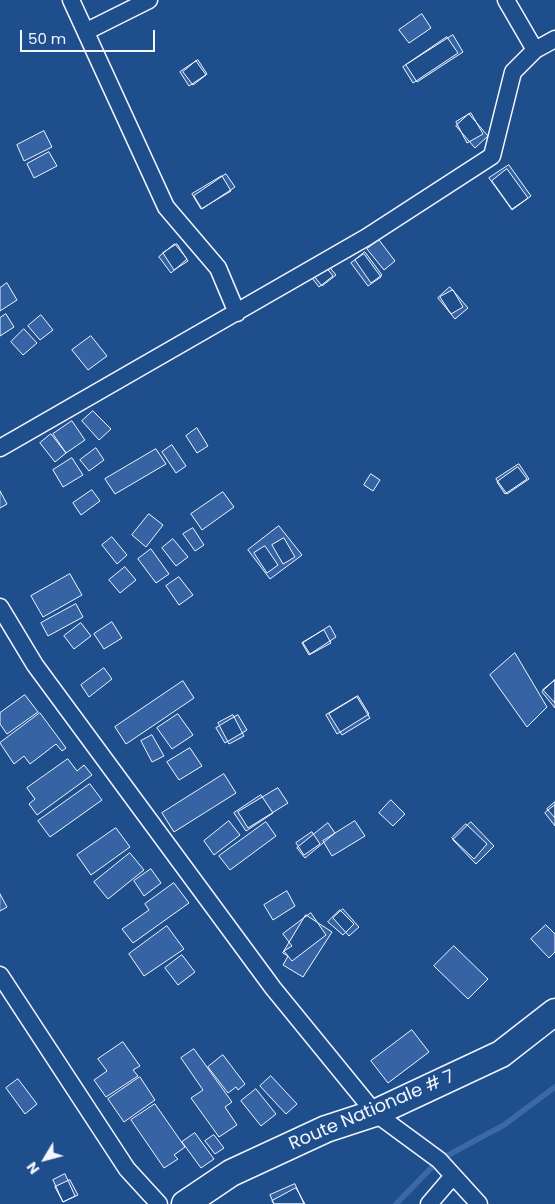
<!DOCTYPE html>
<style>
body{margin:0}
#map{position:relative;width:555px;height:1204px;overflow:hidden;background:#1f4e8c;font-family:Poppins,sans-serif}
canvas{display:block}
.north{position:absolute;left:20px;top:1134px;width:50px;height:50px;-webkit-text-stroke:4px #1f4e8c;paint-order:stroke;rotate:233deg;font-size:14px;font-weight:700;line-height:20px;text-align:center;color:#f2f6ff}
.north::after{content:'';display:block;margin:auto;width:18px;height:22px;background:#f2f6ff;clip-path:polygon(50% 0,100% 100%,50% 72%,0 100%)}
.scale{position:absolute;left:20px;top:30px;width:135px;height:22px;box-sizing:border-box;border:2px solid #f2f6ff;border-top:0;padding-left:6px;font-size:15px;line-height:18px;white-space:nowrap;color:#f2f6ff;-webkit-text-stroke:4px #1f4e8c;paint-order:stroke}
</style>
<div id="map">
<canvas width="555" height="1204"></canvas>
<div class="north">N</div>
<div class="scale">50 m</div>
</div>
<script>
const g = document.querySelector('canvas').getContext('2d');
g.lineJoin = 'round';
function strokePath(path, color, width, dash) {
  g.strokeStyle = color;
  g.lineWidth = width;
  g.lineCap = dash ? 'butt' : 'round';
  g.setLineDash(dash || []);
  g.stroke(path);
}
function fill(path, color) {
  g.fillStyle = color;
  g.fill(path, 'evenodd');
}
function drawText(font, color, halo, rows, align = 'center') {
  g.font = font + ' Poppins,sans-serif';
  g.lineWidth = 4;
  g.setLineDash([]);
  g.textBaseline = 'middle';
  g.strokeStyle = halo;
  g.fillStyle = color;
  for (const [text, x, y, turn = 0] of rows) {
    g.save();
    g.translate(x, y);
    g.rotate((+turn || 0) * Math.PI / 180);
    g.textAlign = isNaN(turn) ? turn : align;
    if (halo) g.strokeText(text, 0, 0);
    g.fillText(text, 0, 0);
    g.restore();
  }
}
strokePath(new Path2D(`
 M 396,1204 L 439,1160 L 504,1125 L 555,1087`), '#3b69a3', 5.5);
const building = new Path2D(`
 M 422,14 L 431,28 L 409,43 L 399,30 Z
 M 453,35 L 463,52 L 417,82 L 406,65 Z
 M 447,37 L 458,53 L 413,83 L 403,67 Z
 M 198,60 L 207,74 L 189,86 L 180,72 Z
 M 196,61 L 206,75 L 193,85 L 183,72 Z
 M 471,113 L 483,134 L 467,143 L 456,122 Z
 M 469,114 L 488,136 L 475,148 L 456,126 Z
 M 44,131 L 52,147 L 24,161 L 17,145 Z
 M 49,152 L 57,166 L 34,178 L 27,164 Z
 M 509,165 L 531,196 L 512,210 L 489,178 Z
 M 507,169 L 528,198 L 512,209 L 492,181 Z
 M 226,174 L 235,187 L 202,209 L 194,196 Z
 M 222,176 L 231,191 L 201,209 L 192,194 Z
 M 379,240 L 395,261 L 384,270 L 367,249 Z
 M 175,244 L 187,259 L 171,273 L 159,257 Z
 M 177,244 L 188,261 L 174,270 L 163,253 Z
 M 365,252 L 382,275 L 371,283 L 355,260 Z
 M 364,254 L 381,277 L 368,286 L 351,263 Z
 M 323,259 L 336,275 L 322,286 L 309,270 Z
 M 321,261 L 333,276 L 319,287 L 308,273 Z
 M 7,283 L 17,300 L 0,311 L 0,288 Z
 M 450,287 L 468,308 L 455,319 L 438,298 Z
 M 453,290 L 463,307 L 451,314 L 440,297 Z
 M 6,314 L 14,327 L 0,336 L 0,318 Z
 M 41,315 L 53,330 L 40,340 L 28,326 Z
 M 24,329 L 37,343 L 23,355 L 11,342 Z
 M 91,336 L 107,356 L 88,370 L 72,350 Z
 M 93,411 L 111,429 L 99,440 L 82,421 Z
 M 72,421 L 85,440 L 66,453 L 53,434 Z
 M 197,428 L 208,446 L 197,453 L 186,436 Z
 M 51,434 L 66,453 L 55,462 L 40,443 Z
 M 172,445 L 186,466 L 176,473 L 162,452 Z
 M 96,448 L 104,460 L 89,471 L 80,460 Z
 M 156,449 L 166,464 L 115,494 L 105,479 Z
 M 72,458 L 83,475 L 63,487 L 53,470 Z
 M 519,464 L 529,479 L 507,494 L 496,479 Z
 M 518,467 L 527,479 L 505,494 L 497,482 Z
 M 371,474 L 380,480 L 373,491 L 364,485 Z
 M 92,490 L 100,501 L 81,515 L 73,503 Z
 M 0,491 L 7,504 L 0,508 Z
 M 223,492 L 234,507 L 202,530 L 191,514 Z
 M 149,514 L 163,525 L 146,547 L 132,535 Z
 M 279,526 L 302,555 L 270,579 L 248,550 Z
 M 193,528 L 204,545 L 195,551 L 183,534 Z
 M 112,537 L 127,555 L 117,564 L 102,545 Z
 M 284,538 L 295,557 L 283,564 L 272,545 Z
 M 173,539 L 188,557 L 176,566 L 162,548 Z
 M 265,546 L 278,565 L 267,573 L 254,553 Z
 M 151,549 L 169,574 L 156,583 L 138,559 Z
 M 125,567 L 136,580 L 120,593 L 109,580 Z
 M 70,574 L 82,595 L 43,617 L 31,596 Z
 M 179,577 L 193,595 L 179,605 L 166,586 Z
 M 76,604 L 83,617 L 48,636 L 41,623 Z
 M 112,622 L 122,638 L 104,649 L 94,634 Z
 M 81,623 L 91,636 L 74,649 L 64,636 Z
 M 330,626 L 336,637 L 310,654 L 303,643 Z
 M 324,630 L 331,643 L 309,655 L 302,643 Z
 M 515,653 L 547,707 L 527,727 L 490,675 Z
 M 104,668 L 112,679 L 89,697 L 81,685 Z
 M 555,680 L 555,708 L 542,692 Z
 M 555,680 L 555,703 L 543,690 Z
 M 183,681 L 194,698 L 126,744 L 115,727 Z
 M 25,695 L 38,712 L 7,734 L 0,724 L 0,713 Z
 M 358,696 L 369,714 L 337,734 L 326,715 Z
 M 357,697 L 370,718 L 342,735 L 329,714 Z
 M 40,713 L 66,748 L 62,751 L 56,744 L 30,764 L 24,756 L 14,764 L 0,743 Z
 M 178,714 L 193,735 L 172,749 L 157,728 Z
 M 233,715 L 244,736 L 229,744 L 218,723 Z
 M 238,715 L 247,730 L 225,743 L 216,728 Z
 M 152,735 L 164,756 L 152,762 L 141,741 Z
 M 190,748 L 202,766 L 179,780 L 167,762 Z
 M 68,759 L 77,771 L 84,765 L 92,775 L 37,815 L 29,804 L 35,799 L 27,788 Z
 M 224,774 L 236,793 L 174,832 L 162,813 Z
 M 90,784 L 102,800 L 50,837 L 38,821 Z
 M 278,788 L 288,803 L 248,828 L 238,812 Z
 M 261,795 L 273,813 L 246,831 L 234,813 Z
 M 391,800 L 405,814 L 393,826 L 379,813 Z
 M 555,802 L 555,818 L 547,809 Z
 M 555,805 L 555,826 L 545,813 Z
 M 229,821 L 240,835 L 214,855 L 204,841 Z
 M 355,821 L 365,836 L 332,856 L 323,841 Z
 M 266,822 L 276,836 L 230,870 L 219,856 Z
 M 471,822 L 494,846 L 476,864 L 453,840 Z
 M 328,823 L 335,833 L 305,858 L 297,848 Z
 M 466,824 L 487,844 L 474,859 L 452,838 Z
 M 116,828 L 130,847 L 91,875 L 77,855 Z
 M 312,832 L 320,844 L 304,855 L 296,843 Z
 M 130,853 L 144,870 L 108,899 L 94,882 Z
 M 151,869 L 161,883 L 144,896 L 134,881 Z
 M 174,883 L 189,903 L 133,943 L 122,929 L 149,910 L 145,904 Z
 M 287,891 L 295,906 L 273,920 L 264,905 Z
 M 0,894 L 7,907 L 0,911 Z
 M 343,909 L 359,927 L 349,936 L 333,918 Z
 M 340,910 L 354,924 L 343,935 L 328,922 Z
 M 311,913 L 326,935 L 292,961 L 284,951 L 292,946 L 283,934 Z
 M 306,915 L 332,932 L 303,977 L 283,965 L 288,956 L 283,953 Z
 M 546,925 L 555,934 L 555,952 L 549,958 L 531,939 Z
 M 167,926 L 184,949 L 144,976 L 129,954 Z
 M 454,946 L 488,979 L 468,999 L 434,966 Z
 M 182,955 L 195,972 L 178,985 L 165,968 Z
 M 412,1030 L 429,1052 L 388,1083 L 371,1061 Z
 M 123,1042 L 140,1066 L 133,1070 L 138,1076 L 106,1097 L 94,1080 L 107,1071 L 98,1059 Z
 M 194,1049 L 232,1102 L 225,1107 L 237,1125 L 219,1137 L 191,1098 L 203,1090 L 181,1058 Z
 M 223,1055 L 245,1084 L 238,1090 L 236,1087 L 228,1093 L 208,1067 Z
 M 271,1076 L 297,1104 L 286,1114 L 260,1086 Z
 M 140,1077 L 155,1100 L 124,1122 L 108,1099 Z
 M 18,1079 L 37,1104 L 25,1114 L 6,1088 Z
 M 256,1089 L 276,1114 L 261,1126 L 241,1101 Z
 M 155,1104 L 185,1147 L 174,1155 L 178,1159 L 164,1168 L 131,1120 Z
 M 195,1133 L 214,1159 L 201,1168 L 182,1142 Z
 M 214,1135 L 224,1148 L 215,1154 L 205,1141 Z
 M 65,1174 L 75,1196 L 63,1202 L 53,1180 Z
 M 70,1180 L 78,1195 L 63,1202 L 55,1187 Z
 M 295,1184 L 304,1204 L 274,1204 L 270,1195 Z
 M 296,1188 L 305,1204 L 274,1204 L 272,1201 Z`);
fill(building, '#3563a3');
strokePath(building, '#f2f6ff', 1);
const minor = new Path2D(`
 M 71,0 L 166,207 L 218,268 L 237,313
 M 506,0 L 535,50
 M 87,31 L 149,0
 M 0,448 L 367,237 L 492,156 L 513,72 L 535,50 L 555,39
 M 0,607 L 35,665 L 273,988 L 375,1113 L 439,1160 L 479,1204
 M 0,975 L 127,1169 L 159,1204
 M 429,1204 L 453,1176`);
const primary = new Path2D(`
 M 185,1204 L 231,1173 L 326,1129 L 375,1113 L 501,1054 L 555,1012`);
strokePath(minor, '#f2f6ff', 19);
strokePath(primary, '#f2f6ff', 29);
strokePath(minor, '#1f4e8c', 16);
strokePath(primary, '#1f4e8c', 26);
drawText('18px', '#f2f6ff', '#1f4e8c', [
 ["Route Nationale # 7",372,1111,-23]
]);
</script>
